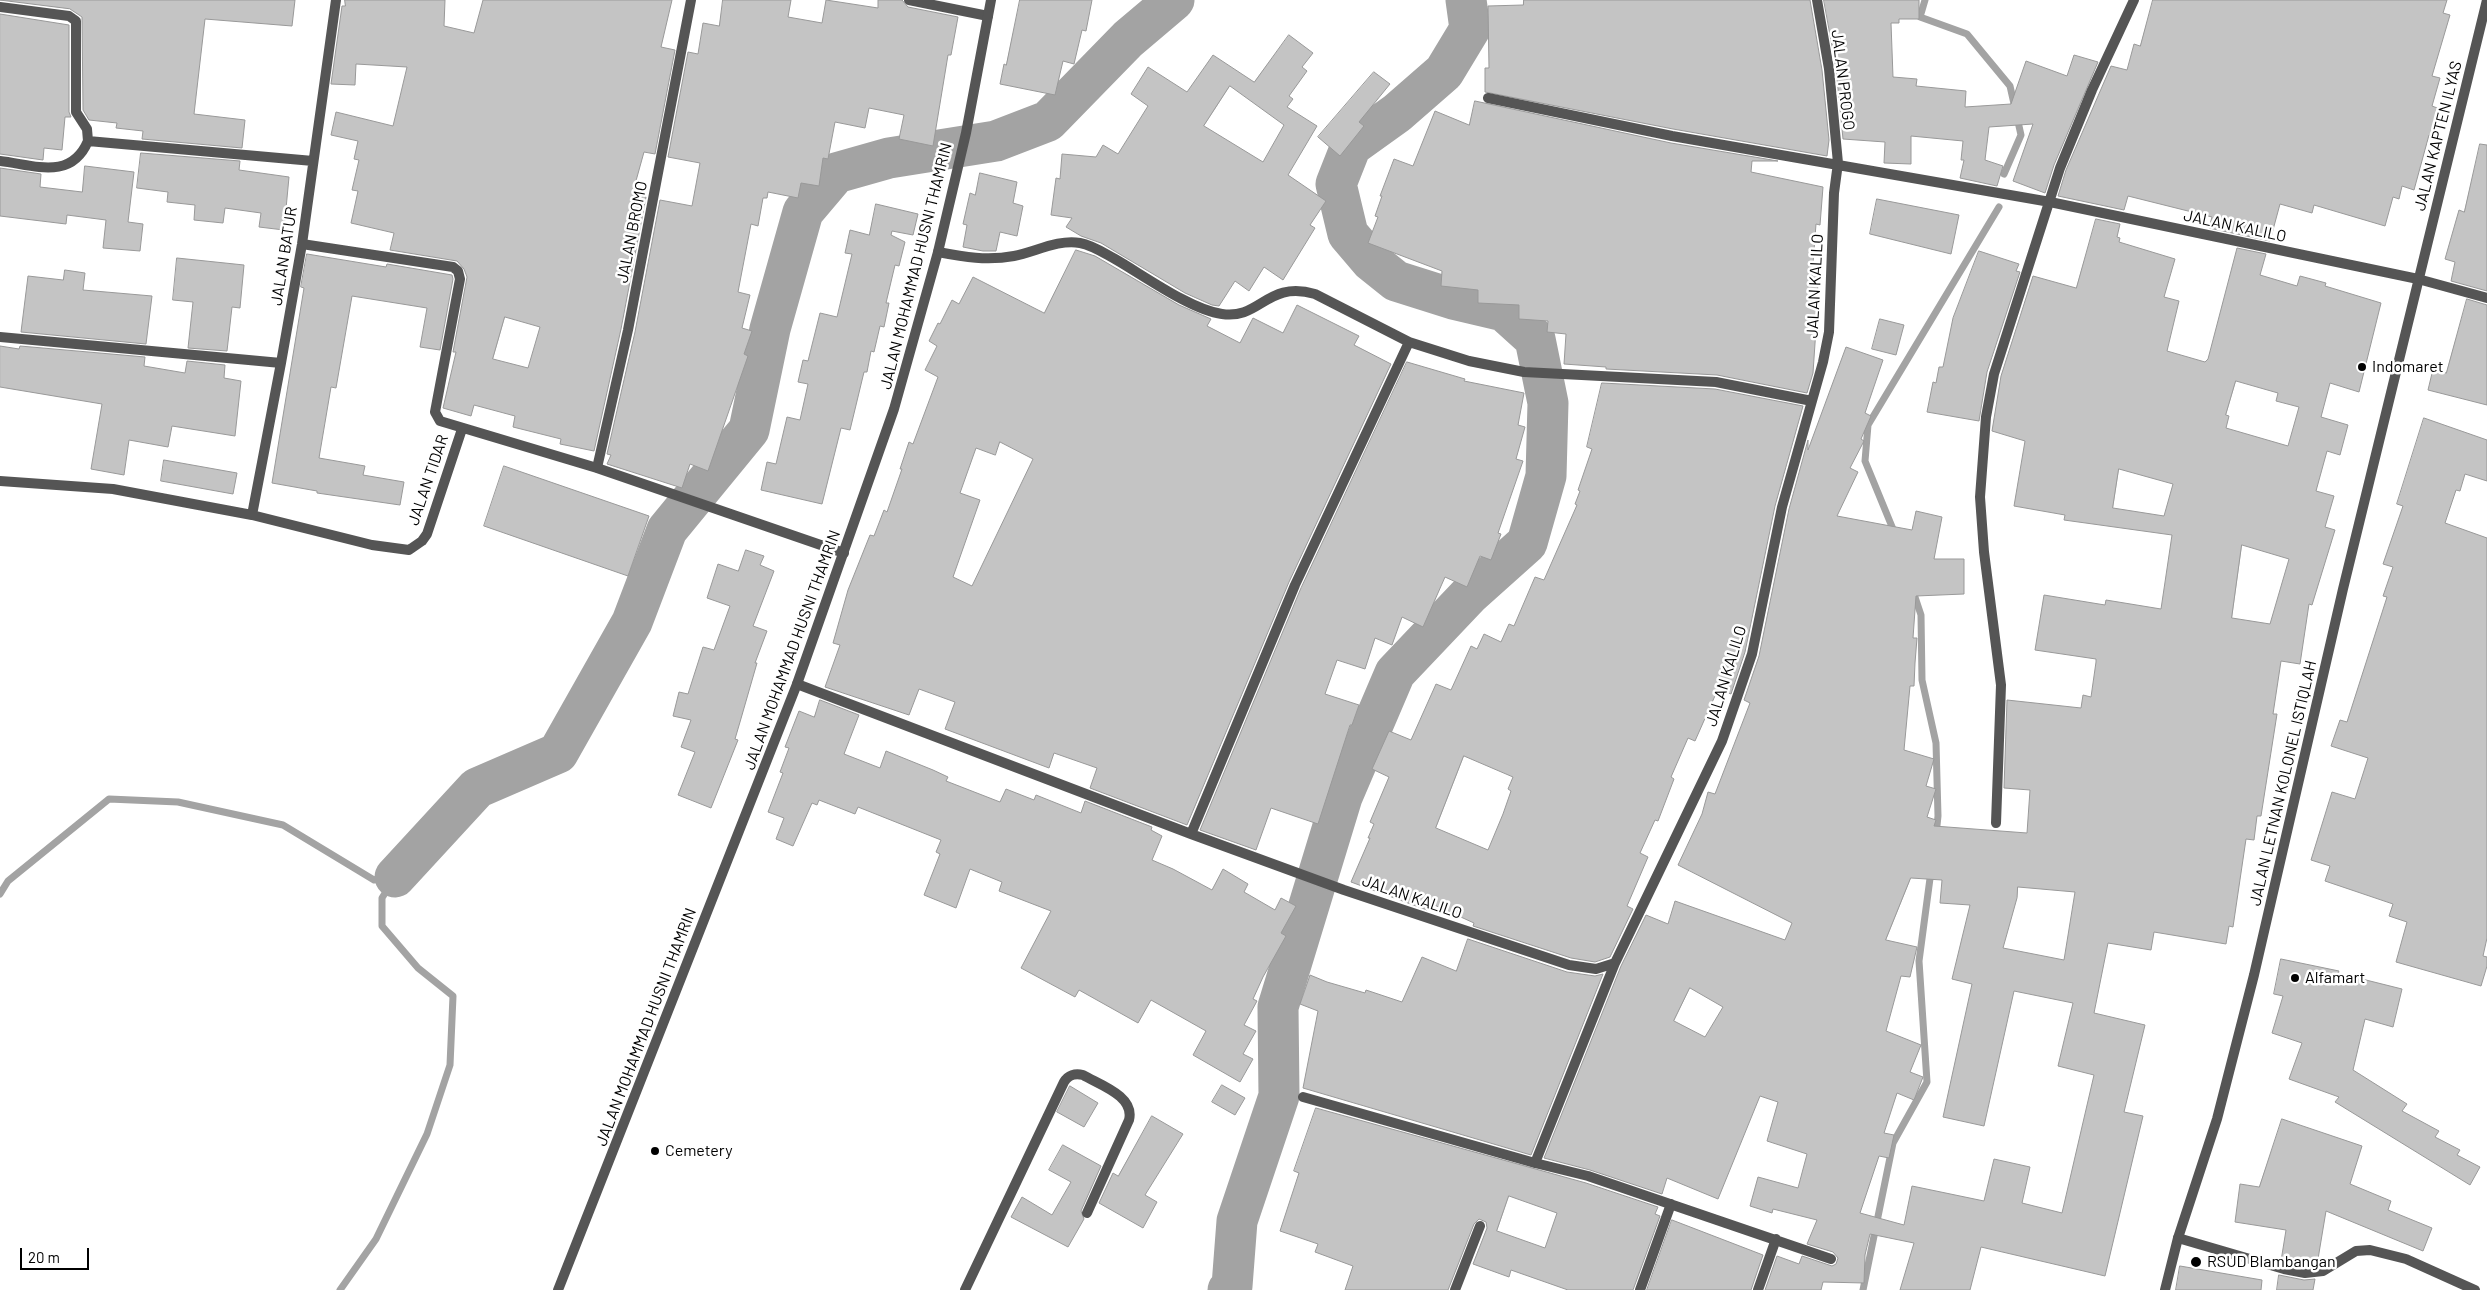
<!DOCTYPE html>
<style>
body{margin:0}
#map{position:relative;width:2487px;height:1290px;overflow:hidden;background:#fff;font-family:Barlow,sans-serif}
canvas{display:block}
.scale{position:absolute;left:20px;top:1248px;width:69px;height:22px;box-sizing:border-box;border:2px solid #000;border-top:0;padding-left:6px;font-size:15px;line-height:18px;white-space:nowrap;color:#000;-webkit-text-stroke:4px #fff;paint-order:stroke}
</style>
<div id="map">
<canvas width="2487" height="1290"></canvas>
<div class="scale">20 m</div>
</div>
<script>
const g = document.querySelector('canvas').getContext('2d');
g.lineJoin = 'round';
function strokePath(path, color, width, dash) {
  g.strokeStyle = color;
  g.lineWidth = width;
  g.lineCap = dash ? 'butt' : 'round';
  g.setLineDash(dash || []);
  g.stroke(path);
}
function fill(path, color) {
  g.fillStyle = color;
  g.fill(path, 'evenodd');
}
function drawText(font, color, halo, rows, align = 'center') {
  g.font = font + ' Barlow,sans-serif';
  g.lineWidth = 5;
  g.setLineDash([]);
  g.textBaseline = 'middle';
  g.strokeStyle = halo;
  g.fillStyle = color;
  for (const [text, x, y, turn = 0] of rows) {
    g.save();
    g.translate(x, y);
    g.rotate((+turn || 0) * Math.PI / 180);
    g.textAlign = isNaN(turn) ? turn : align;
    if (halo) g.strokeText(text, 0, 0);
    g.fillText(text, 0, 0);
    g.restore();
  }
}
strokePath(new Path2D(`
 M 1925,0 L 1920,17 L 1967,34 L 2010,86 L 2021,135 L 2004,174
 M 1895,534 L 1865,461 L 1868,425 L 1999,207
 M 1913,591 L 1921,615 L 1922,680 L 1936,743 L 1938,816 L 1936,835
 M 0,894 L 8,881 L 109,799 L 178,802 L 283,825 L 374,880 L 395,877
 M 340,1290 L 376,1239 L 427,1134 L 450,1065 L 453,996 L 418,968 L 382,926 L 382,898 L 395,877
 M 1863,1290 L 1893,1143 L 1927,1082 L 1919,961 L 1931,871`), '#a3a3a3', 7);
strokePath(new Path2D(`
 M 395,877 L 477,788 L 558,753 L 632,622 L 667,530 L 749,430 L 770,329 L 803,212 L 836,173 L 889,158 L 996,141 L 1048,121 L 1128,39 L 1174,0
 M 1228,1290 L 1232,1286 L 1237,1221 L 1279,1096 L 1278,1007 L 1342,797 L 1395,673 L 1470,594 L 1527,543 L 1546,476 L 1548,403 L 1535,339 L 1504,311 L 1453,299 L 1396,281 L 1371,261 L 1348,234 L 1336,184 L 1351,146 L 1397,113 L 1444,72 L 1470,29 L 1466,0`), '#a3a3a3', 41);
const building = new Path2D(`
 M 0,0 L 295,0 L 292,26 L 205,19 L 194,114 L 245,120 L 242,148 L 142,139 L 143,131 L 116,128 L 117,123 L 89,120 L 83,110 L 82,17 L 70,9 Z
 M 345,0 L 445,0 L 444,26 L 474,33 L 483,0 L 672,0 L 661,47 L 675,50 L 655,154 L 644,152 L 634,188 L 637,189 L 635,195 L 646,197 L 621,329 L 594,451 L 560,444 L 561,439 L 513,427 L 515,416 L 474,405 L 471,416 L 443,408 L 456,352 L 453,352 L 467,277 L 464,269 L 457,261 L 390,250 L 394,233 L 351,223 L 358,191 L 352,190 L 359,160 L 354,159 L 358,141 L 331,135 L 336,112 L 393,126 L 407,67 L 356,64 L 355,85 L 331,84 L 342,6 L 345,6 ZM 505,317 L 540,327 L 528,368 L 493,359 Z
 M 723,0 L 791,0 L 788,17 L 822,23 L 826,0 L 878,8 L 878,0 L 902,0 L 908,7 L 958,17 L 951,55 L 948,55 L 933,146 L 899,139 L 904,115 L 869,108 L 865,128 L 835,122 L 828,159 L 823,158 L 819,186 L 801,183 L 798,198 L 768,192 L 767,198 L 763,198 L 758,226 L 751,224 L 738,292 L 750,295 L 742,328 L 752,331 L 744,354 L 748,356 L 708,471 L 690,464 L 682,488 L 607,464 L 611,455 L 607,454 L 635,332 L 660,200 L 692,206 L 700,163 L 668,157 L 688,52 L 698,54 L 703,23 L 719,26 Z
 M 1020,0 L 1092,0 L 1086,31 L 1082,30 L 1074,64 L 1063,61 L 1055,95 L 1000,84 L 1004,64 L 1006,65 Z
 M 1524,0 L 1810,0 L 1822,70 L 1829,140 L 1827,156 L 1673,129 L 1485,92 L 1485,68 L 1489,68 L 1488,6 L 1523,5 Z
 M 1824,0 L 1919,0 L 1919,19 L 1899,19 L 1899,23 L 1891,23 L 1893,77 L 1917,79 L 1916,86 L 1966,91 L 1965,107 L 2011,104 L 2026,61 L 2067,76 L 2074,55 L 2098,62 L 2054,165 L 2045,193 L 2013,181 L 2033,124 L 1989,127 L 1985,160 L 2003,166 L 1997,186 L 1960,178 L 1964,160 L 1961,160 L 1963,141 L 1911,136 L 1911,164 L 1884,163 L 1885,142 L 1843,139 L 1836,68 Z
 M 2153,0 L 2447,0 L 2443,13 L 2450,15 L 2432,76 L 2440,78 L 2432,106 L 2440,109 L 2433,136 L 2429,135 L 2414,190 L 2402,186 L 2399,199 L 2393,197 L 2385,226 L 2314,205 L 2312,213 L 2280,204 L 2270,241 L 2209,228 L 2212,217 L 2128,196 L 2124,210 L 2058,196 L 2066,170 L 2111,66 L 2127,70 L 2134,44 L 2140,46 Z
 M 0,14 L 69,25 L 69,112 L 71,117 L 65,117 L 62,150 L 44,148 L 43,160 L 0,154 Z
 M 1289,35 L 1313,53 L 1302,67 L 1307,71 L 1289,96 L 1293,99 L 1287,107 L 1317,126 L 1288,175 L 1326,201 L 1310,225 L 1315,228 L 1283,280 L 1264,267 L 1249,291 L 1235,281 L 1219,306 L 1212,305 L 1185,293 L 1101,243 L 1081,236 L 1066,227 L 1072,218 L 1051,215 L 1056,178 L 1060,179 L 1062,154 L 1096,157 L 1103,145 L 1118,154 L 1148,106 L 1131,94 L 1148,67 L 1187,92 L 1213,55 L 1254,82 ZM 1230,86 L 1284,125 L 1263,162 L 1204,126 Z
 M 1374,72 L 1390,84 L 1359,122 L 1364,126 L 1340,156 L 1318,137 Z
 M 1475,101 L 1671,143 L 1778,161 L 1752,161 L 1751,172 L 1823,187 L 1820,225 L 1816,224 L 1812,277 L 1818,277 L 1817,314 L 1813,373 L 1807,393 L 1717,375 L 1606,369 L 1606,367 L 1564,364 L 1566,334 L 1547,332 L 1548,321 L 1519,319 L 1519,305 L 1478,303 L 1478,290 L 1441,286 L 1442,271 L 1368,243 L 1378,217 L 1375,216 L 1382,196 L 1380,196 L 1394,159 L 1413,166 L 1435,111 L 1469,125 Z
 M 2480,144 L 2487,145 L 2487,291 L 2451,281 L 2455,262 L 2445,259 L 2459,210 L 2464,212 Z
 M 141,153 L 240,161 L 239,170 L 289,177 L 284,230 L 259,227 L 261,213 L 225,208 L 223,223 L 194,220 L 195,205 L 167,202 L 168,192 L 137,188 Z
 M 85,166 L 134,172 L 128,222 L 143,224 L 140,251 L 103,248 L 106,220 L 67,215 L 66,224 L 0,216 L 0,168 L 41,174 L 40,187 L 82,192 Z
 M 980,173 L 1017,182 L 1013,203 L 1023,206 L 1017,236 L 1000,232 L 996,251 L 983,251 L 963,247 L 967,225 L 963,224 L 970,193 L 975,195 Z
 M 1877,199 L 1959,215 L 1951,254 L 1870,234 Z
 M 876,204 L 918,214 L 913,235 L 892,231 L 891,235 L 905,242 L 899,266 L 895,265 L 886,303 L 889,303 L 884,327 L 880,326 L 874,352 L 871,351 L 867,372 L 864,372 L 850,430 L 841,428 L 822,504 L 761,490 L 767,462 L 776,464 L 787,417 L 800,420 L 808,384 L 798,382 L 803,360 L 808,361 L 820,313 L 837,317 L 852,254 L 845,253 L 850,230 L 869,235 Z
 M 2096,219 L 2120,224 L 2117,237 L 2120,238 L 2119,242 L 2175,259 L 2164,297 L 2179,301 L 2167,351 L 2205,362 L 2208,359 L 2237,248 L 2266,254 L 2260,275 L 2297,286 L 2300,276 L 2326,283 L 2325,286 L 2381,303 L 2359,392 L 2330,383 L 2321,417 L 2348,425 L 2340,455 L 2327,451 L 2316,491 L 2334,496 L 2325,527 L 2335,530 L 2312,605 L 2309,604 L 2300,664 L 2281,661 L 2273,714 L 2277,714 L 2261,816 L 2257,816 L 2254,840 L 2246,839 L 2233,927 L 2229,926 L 2226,944 L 2154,932 L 2151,950 L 2108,943 L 2094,1013 L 2145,1025 L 2124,1112 L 2143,1116 L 2105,1276 L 1981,1247 L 1970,1290 L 1900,1290 L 1914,1243 L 1870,1234 L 1865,1255 L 1864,1283 L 1823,1282 L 1821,1290 L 1765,1290 L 1777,1256 L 1799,1264 L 1802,1256 L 1832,1266 L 1836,1264 L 1838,1258 L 1833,1252 L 1807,1244 L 1817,1220 L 1773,1209 L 1772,1213 L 1750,1206 L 1758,1177 L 1798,1188 L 1807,1154 L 1767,1141 L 1778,1102 L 1760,1096 L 1718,1199 L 1667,1178 L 1662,1194 L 1590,1170 L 1544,1158 L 1621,966 L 1646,915 L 1668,924 L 1675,901 L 1785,940 L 1792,923 L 1678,865 L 1702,814 L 1708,792 L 1715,794 L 1750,703 L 1744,700 L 1759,656 L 1789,509 L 1808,440 L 1808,450 L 1846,347 L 1883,360 L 1865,413 L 1871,416 L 1861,439 L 1864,441 L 1850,468 L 1858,472 L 1837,516 L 1912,530 L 1916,511 L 1942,517 L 1934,559 L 1964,559 L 1964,594 L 1916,596 L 1913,638 L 1917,638 L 1915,663 L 1914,686 L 1910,686 L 1904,750 L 1934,759 L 1926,786 L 1936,789 L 1927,817 L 1936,820 L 1934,826 L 2027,833 L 2030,790 L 2004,788 L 2007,700 L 2081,708 L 2083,695 L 2091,697 L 2096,662 L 2096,659 L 2035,650 L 2044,595 L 2105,605 L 2106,600 L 2161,609 L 2172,535 L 2064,520 L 2065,515 L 2014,506 L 2025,441 L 1992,431 L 2001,376 L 2033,276 L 2076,288 ZM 2236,381 L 2278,393 L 2276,401 L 2299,407 L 2288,446 L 2226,428 L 2229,416 L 2226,415 ZM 2119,469 L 2173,484 L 2164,516 L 2113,508 ZM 2242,545 L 2289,559 L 2270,624 L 2232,618 ZM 1911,878 L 1942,880 L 1940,903 L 1970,905 L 1952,979 L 1972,984 L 1943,1117 L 1984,1126 L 2014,991 L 2073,1003 L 2058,1066 L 2094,1075 L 2062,1213 L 2022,1203 L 2030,1167 L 1994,1159 L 1984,1201 L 1912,1186 L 1904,1225 L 1860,1213 L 1879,1156 L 1889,1158 L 1894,1135 L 1884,1133 L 1897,1093 L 1914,1100 L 1923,1077 L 1910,1072 L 1921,1045 L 1886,1031 L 1901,976 L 1910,977 L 1917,947 L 1886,940 ZM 2018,887 L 2075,892 L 2064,960 L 2003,948 L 2017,898 ZM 1690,988 L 1723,1007 L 1705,1037 L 1674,1021 Z
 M 1076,250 L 1095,256 L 1179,305 L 1211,319 L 1207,326 L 1240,343 L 1253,318 L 1283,333 L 1297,305 L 1359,336 L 1354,345 L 1391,364 L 1289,582 L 1187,825 L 1090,788 L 1097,768 L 1054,753 L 1049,768 L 945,729 L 955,702 L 919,689 L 909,715 L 825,687 L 840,645 L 833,643 L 848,590 L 870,535 L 874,536 L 884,510 L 887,512 L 902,469 L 900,469 L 909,442 L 913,444 L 938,377 L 925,370 L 937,346 L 929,341 L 938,323 L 940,324 L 952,300 L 959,304 L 973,277 L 1044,313 ZM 1000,442 L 1033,459 L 972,586 L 953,577 L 980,500 L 960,493 L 976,448 L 995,455 Z
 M 1979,251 L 2019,264 L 2016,271 L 2020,272 L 1987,372 L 1979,421 L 1927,412 L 1933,382 L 1936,383 L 1939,367 L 1943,367 L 1953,318 Z
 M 307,254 L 386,267 L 387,264 L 452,275 L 453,279 L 440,350 L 420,347 L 427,308 L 352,296 L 336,388 L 331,387 L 319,458 L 365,466 L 363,475 L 404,482 L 400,505 L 317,493 L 317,491 L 272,483 L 304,288 L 301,287 Z
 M 177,258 L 244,265 L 240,308 L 232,307 L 227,351 L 188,348 L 193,302 L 173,300 Z
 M 65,270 L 85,273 L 83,290 L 152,296 L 146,344 L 21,332 L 28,276 L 63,280 Z
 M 2467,299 L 2487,305 L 2487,405 L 2428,390 L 2433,369 L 2446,373 Z
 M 1880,319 L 1904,325 L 1896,355 L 1872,349 Z
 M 0,346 L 19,349 L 20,346 L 145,357 L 144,366 L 185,373 L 187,361 L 225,365 L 224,378 L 241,381 L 235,436 L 172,426 L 168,447 L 129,440 L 124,475 L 91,469 L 102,404 L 0,387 Z
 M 1407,362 L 1465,379 L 1464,381 L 1524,393 L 1518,425 L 1525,427 L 1516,459 L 1523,461 L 1498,533 L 1501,534 L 1491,560 L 1480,556 L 1467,587 L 1445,577 L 1423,627 L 1402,617 L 1392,645 L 1375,638 L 1365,669 L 1337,660 L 1325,694 L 1359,705 L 1352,725 L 1350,725 L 1318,824 L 1271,808 L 1256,850 L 1200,830 L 1301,588 Z
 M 1602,383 L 1715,389 L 1803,406 L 1775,506 L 1745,652 L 1731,694 L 1718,689 L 1695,741 L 1688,738 L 1671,777 L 1674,779 L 1658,821 L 1655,820 L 1640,853 L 1648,857 L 1627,906 L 1633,909 L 1610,957 L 1595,962 L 1571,958 L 1473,926 L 1474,923 L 1430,903 L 1427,910 L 1351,882 L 1370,838 L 1368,838 L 1374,824 L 1370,822 L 1389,777 L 1372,769 L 1389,731 L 1411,740 L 1436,684 L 1451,690 L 1471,646 L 1477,649 L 1484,634 L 1501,642 L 1509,624 L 1514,626 L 1535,577 L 1544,580 L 1577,505 L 1575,504 L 1580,491 L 1578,490 L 1592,449 L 1587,447 ZM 1464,756 L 1513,777 L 1508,789 L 1511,791 L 1503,814 L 1488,850 L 1436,828 Z
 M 2424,418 L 2487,440 L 2487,481 L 2465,474 L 2460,491 L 2456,490 L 2445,523 L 2487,538 L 2487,938 L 2483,956 L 2487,957 L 2487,966 L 2481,986 L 2396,962 L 2407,922 L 2389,916 L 2393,904 L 2325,881 L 2330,866 L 2311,860 L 2332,792 L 2355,799 L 2368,758 L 2331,746 L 2340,720 L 2347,722 L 2387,597 L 2383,596 L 2393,567 L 2383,564 L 2403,506 L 2397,504 Z
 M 164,460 L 237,473 L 233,494 L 161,481 Z
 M 504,466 L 649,516 L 628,576 L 484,526 Z
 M 746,550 L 764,556 L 760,565 L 774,571 L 753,626 L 767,631 L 755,663 L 757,663 L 740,722 L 735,739 L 738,740 L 711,808 L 678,795 L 695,752 L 681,747 L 691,720 L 673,716 L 679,692 L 688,694 L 703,647 L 714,650 L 730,606 L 707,598 L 718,564 L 738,571 Z
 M 820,700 L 859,715 L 844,754 L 880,768 L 886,751 L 933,770 L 948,777 L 946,781 L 1000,802 L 1006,789 L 1034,800 L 1036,795 L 1081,813 L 1085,801 L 1152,827 L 1151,830 L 1162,836 L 1152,860 L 1173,869 L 1212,890 L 1223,869 L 1248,884 L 1244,892 L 1275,910 L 1281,898 L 1296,906 L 1281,933 L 1286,936 L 1263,977 L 1253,999 L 1257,1001 L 1244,1025 L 1256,1031 L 1243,1054 L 1253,1059 L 1240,1082 L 1193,1055 L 1206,1031 L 1151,1000 L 1138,1023 L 1079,990 L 1075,997 L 1021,968 L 1051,911 L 999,891 L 1002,882 L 970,869 L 956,908 L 924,895 L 940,854 L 936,852 L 941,840 L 858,807 L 855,814 L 819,800 L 817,805 L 812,803 L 793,846 L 776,839 L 784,818 L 768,812 L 783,773 L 780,772 L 789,748 L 785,747 L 799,711 L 814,717 Z
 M 1468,939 L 1567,972 L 1595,976 L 1603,974 L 1531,1155 L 1303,1088 L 1318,1011 L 1300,1004 L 1310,975 L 1327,982 L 1365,993 L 1366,990 L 1402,1002 L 1422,957 L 1456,971 Z
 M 2281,959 L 2339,971 L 2338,973 L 2402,989 L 2393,1027 L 2365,1019 L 2353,1070 L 2407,1104 L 2402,1111 L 2439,1131 L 2435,1137 L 2460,1150 L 2457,1155 L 2480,1167 L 2470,1185 L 2335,1102 L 2339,1097 L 2289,1079 L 2302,1043 L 2272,1033 L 2283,996 L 2274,994 Z
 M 1222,1085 L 1245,1098 L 1235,1115 L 1212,1102 Z
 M 1070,1086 L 1098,1103 L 1084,1127 L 1057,1112 Z
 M 1316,1108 L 1586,1183 L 1658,1207 L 1655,1214 L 1660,1216 L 1633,1290 L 1568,1290 L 1511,1270 L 1509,1277 L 1473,1264 L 1487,1228 L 1486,1222 L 1479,1219 L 1474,1224 L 1448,1290 L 1345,1290 L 1353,1266 L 1315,1252 L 1318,1244 L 1280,1231 L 1299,1173 L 1294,1171 ZM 1509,1196 L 1557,1213 L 1545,1248 L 1497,1231 Z
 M 1152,1116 L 1183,1134 L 1145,1195 L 1157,1202 L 1143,1228 L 1099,1203 L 1113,1173 L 1118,1176 Z
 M 2282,1119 L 2362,1146 L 2350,1184 L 2391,1201 L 2388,1210 L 2432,1228 L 2423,1251 L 2326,1211 L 2317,1265 L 2305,1266 L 2281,1261 L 2286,1230 L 2235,1222 L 2240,1184 L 2259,1187 Z
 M 1063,1145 L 1101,1166 L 1081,1211 L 1084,1219 L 1068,1247 L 1011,1217 L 1022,1197 L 1052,1215 L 1071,1182 L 1049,1170 Z
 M 1672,1220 L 1763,1255 L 1751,1290 L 1647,1290 Z
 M 2180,1266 L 2262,1280 L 2261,1290 L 2176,1290 Z
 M 2279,1275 L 2304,1280 L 2315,1279 L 2313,1290 L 2277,1290 Z`);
fill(building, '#c4c4c4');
strokePath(building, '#999', 1);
strokePath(new Path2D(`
 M 909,0 L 988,16
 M 0,7 L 69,16 L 76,21 L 76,112 L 87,129 L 88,141
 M 1488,98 L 1672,136 L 2050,202 L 2418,279 L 2487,298
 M 0,161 C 34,165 71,181 88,141 L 313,161
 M 302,244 L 453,267 L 458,271 L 460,279 L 435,412 L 440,421 L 597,468 L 844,553
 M 938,252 C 964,257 987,261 1014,256 C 1035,252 1058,239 1080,243 C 1092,245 1104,253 1115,259 C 1143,275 1191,310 1222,314 C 1260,320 1267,280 1315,294 L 1409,342 L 1469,361 L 1524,372 L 1716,382 L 1812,401
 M 0,337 L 281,363
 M 597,468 L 628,330 L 691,0
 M 0,481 L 113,489 L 252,515 L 372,545 L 409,550 L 422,541 L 427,534 L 462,429
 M 252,515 L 281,363 L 302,244 L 336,0
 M 797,684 L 1191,834 L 1344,890 L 1569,965 L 1596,969 L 1615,963
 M 1996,823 L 2001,685 L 1984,552 L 1980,497 L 1986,417 L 1994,374 L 2060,168 L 2092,90 L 2134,0
 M 1191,834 L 1295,585 L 1409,342
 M 1303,1097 L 1535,1163 L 1588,1176 L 1831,1259
 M 1535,1163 L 1615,963 L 1722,741 L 1752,654 L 1782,507 L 1823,362 L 1829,332 L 1834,193 L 1838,163 L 1829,69 L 1817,0
 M 2178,1238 L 2284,1269 L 2305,1273 L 2323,1271 L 2356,1251 L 2370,1250 L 2406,1259 L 2475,1290
 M 965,1290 L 1064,1082 C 1068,1075 1075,1073 1083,1075 C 1100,1085 1135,1096 1129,1120 L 1087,1213
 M 1455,1290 L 1480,1226
 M 1640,1290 L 1671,1204
 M 1758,1290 L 1776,1239`), '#555', 10);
strokePath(new Path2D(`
 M 558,1290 L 797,684 L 894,409 L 938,252 L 966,133 L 991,0
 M 2165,1290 L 2178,1238 L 2217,1119 L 2254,975 L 2343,589 L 2487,0`), '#555', 10);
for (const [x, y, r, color] of [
 [2362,367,5,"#000"],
 [2295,978,5,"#000"],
 [655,1151,5,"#000"],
 [2196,1262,6,"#000"]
]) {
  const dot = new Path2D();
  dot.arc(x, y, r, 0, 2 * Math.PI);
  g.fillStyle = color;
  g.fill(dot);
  strokePath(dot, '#fff', 2);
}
drawText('16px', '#000', '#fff', [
 ["JALAN PROGO",1843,80,83],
 ["JALAN KAPTEN ILYAS",2438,136,-76],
 ["JALAN KALILO",2235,226,12],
 ["JALAN BROMO",632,232,-79],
 ["JALAN BATUR",284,256,-81],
 ["JALAN MOHAMMAD HUSNI THAMRIN",916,266,-76],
 ["JALAN KALILO",1815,286,-87],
 ["JALAN TIDAR",428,480,-71],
 ["JALAN MOHAMMAD HUSNI THAMRIN",792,650,-70],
 ["JALAN KALILO",1726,676,-73],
 ["JALAN LETNAN KOLONEL ISTIQLAH",2283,783,-77],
 ["JALAN KALILO",1412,897,19],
 ["JALAN MOHAMMAD HUSNI THAMRIN",646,1027,-69]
]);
drawText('16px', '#000', '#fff', [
 ["Indomaret",2372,367],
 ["Alfamart",2305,978],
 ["Cemetery",665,1151],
 ["RSUD Blambangan",2207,1262]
], 'left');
</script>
